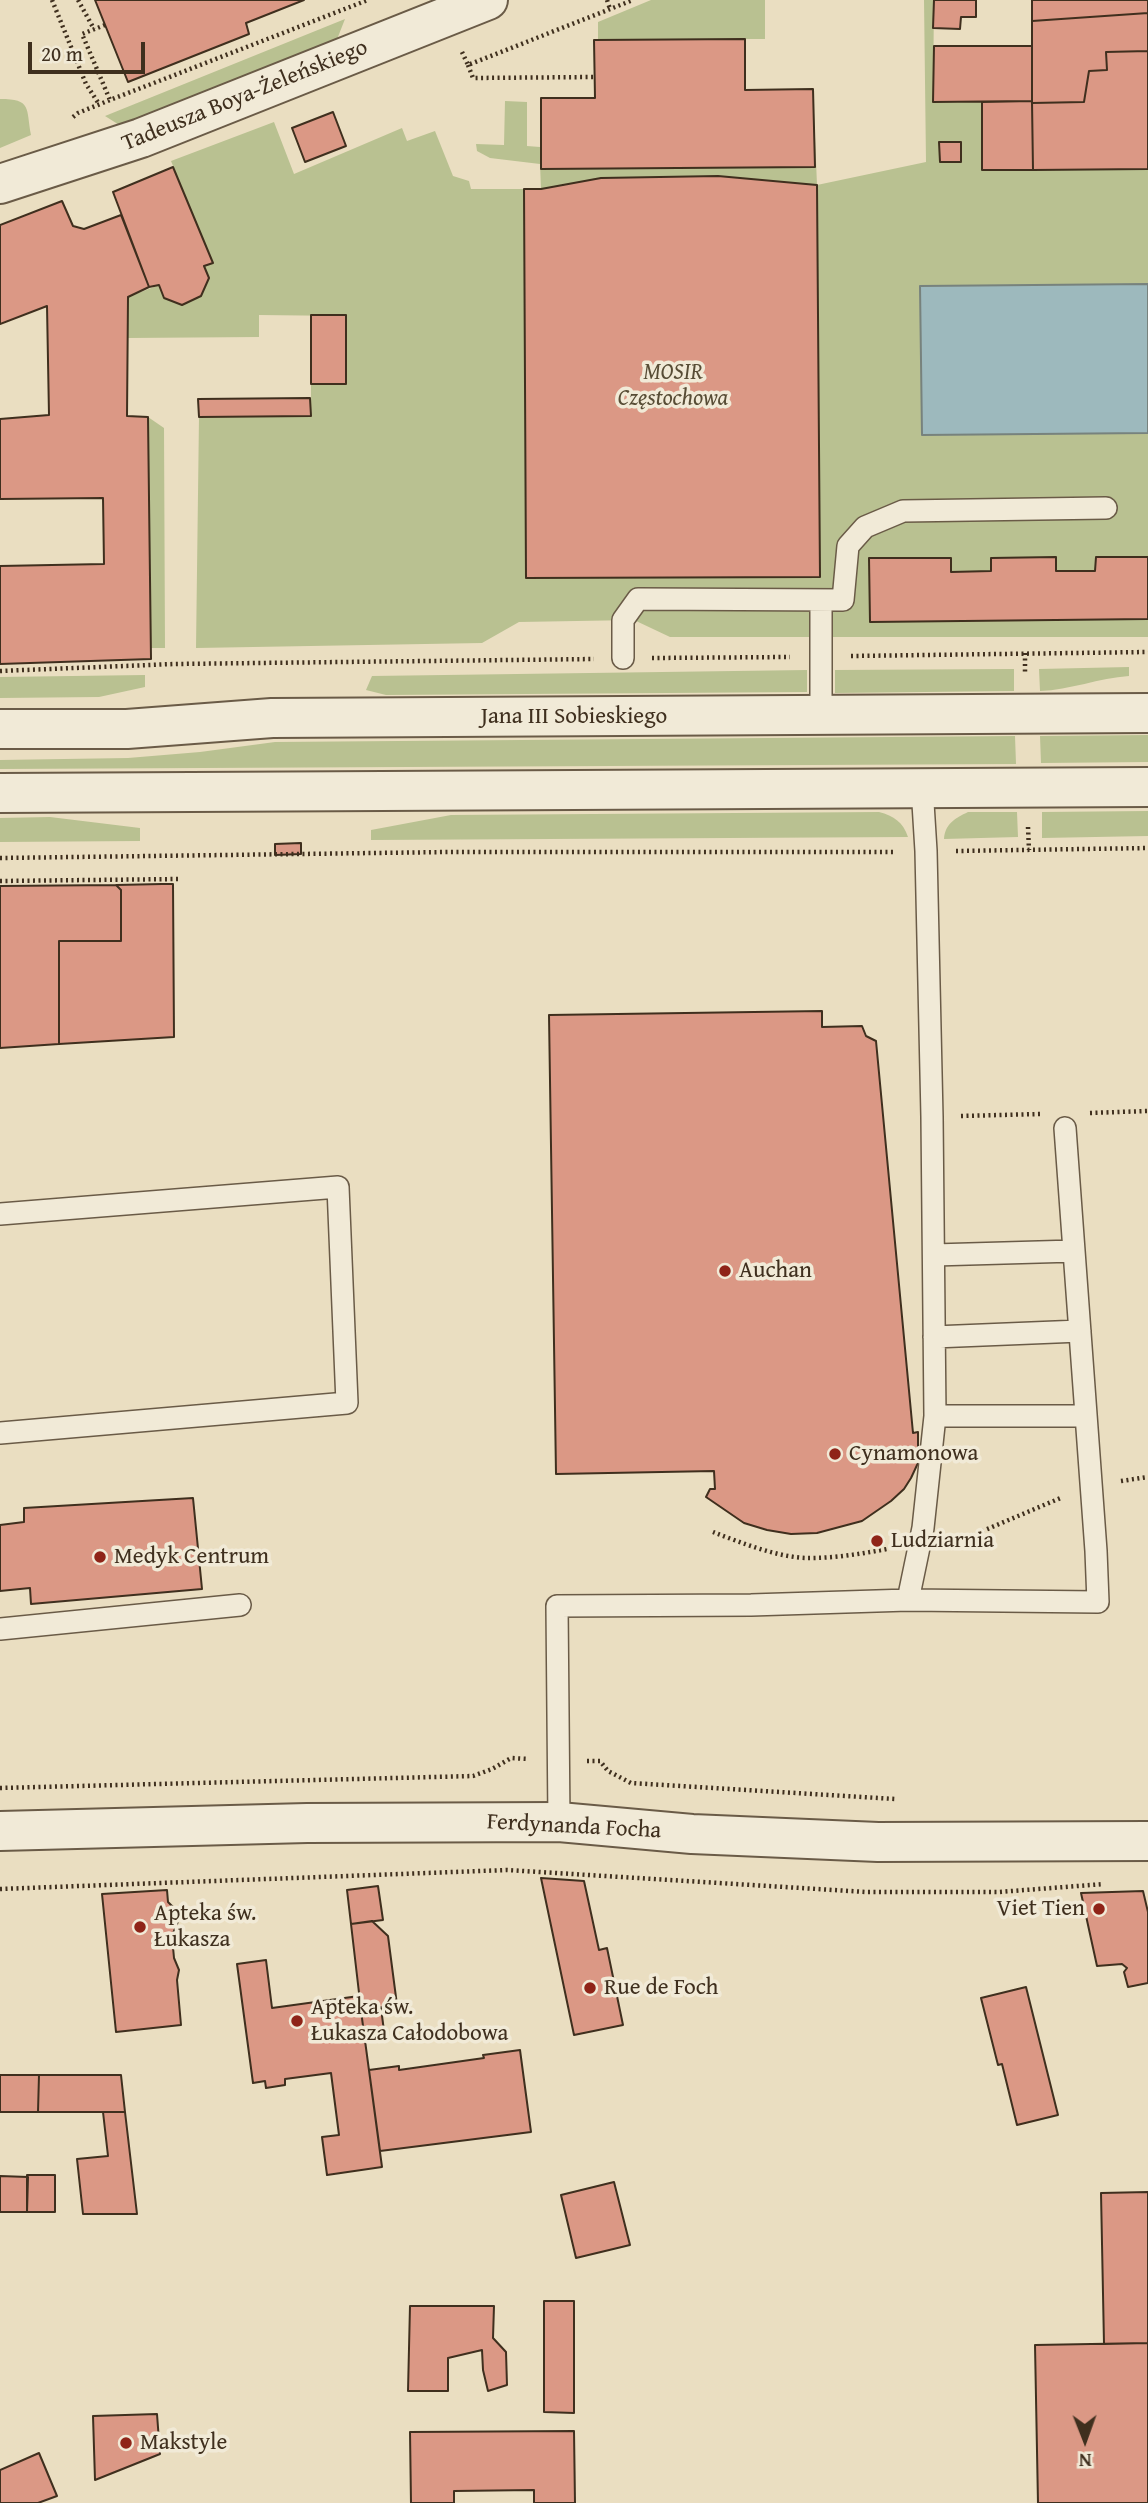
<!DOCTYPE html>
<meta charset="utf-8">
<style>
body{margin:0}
#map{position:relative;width:1148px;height:2503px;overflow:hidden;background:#eadec1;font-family:"Gentium Book Plus",serif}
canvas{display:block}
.north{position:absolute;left:1050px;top:2405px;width:70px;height:70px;-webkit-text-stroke:5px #f1ead7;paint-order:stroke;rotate:179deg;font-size:19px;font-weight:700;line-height:28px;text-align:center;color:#3f2f1e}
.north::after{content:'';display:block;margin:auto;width:24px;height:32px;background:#3f2f1e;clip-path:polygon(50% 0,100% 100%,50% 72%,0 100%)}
.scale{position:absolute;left:28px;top:42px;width:117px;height:32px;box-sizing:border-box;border:4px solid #3f2f1e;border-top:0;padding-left:9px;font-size:21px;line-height:24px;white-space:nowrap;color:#3f2f1e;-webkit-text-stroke:5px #f1ead7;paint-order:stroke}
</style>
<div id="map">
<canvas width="1148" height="2503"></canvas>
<div class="north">N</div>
<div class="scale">20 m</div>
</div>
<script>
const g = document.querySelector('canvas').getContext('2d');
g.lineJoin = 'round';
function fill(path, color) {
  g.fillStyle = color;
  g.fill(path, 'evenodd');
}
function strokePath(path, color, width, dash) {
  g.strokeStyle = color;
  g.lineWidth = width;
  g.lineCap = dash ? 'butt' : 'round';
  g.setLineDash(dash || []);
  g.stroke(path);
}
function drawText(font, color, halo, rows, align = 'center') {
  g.font = font + ' "Gentium Book Plus",serif';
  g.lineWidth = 7;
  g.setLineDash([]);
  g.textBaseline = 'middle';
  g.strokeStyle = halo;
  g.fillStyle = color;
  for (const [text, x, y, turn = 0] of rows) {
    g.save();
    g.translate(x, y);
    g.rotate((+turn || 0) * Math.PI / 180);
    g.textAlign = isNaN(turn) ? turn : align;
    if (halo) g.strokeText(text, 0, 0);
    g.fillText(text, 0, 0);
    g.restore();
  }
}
fill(new Path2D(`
 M 651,0 L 765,0 L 765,39 L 745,39 L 745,90 L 813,89 L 817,185 L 926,162 L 924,0 L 934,0 L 933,102 L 982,102 L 982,170 L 1148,169 L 1148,637 L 670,637 L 634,620 L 519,622 L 482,643 L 196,648 L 199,417 L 311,416 L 311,384 L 346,383 L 346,316 L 259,315 L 259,337 L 128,338 L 128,297 L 159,285 L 164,298 L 182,305 L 201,296 L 209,278 L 204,266 L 213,263 L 171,161 L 274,122 L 294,174 L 402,128 L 407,141 L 435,131 L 453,176 L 469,181 L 471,189 L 541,189 L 540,164 L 490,158 L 477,151 L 476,144 L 504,145 L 505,101 L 527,102 L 527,146 L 540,147 L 541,98 L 595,98 L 594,40 L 598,40 L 598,22 Z
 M 345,19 L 334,47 L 124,128 L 105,116 Z
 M 0,99 C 32,99 26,108 31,135 L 0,148 Z
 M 148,417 L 164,428 L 165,648 L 151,648 Z
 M 1129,667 L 1129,676 C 1099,678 1070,690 1040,691 L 1039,669 Z
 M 1014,669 L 1014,691 L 835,693 L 835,670 Z
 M 807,670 L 807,692 L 386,695 L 366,690 L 372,676 Z
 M 145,675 L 145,687 L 99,697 L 0,698 L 0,677 Z
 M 1148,735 L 1148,762 L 1041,763 L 1040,736 Z
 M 1015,736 L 1016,764 L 0,769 L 0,760 L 128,758 L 200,752 L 275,742 Z
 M 1148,811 L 1148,836 L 1042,838 L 1042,812 Z
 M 879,812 C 894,816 903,822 908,837 L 371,840 L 371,830 L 451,815 Z
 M 968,812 L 1017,812 L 1018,837 L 944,839 C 945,824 955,818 968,812 Z
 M 50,817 L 140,828 L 140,841 L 0,842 L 0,818 Z`), '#b9c191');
const water = new Path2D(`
 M 1148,284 L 1148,433 L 922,435 L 920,286 Z`);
fill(water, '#9db9bd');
strokePath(water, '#77827d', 2);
const building = new Path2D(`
 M 95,0 L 304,0 L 246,23 L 249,34 L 128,82 Z
 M 934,0 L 976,0 L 976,17 L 961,17 L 960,29 L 933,28 Z
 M 1032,0 L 1148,0 L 1148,13 L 1032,21 Z
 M 1148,13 L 1148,51 L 1106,52 L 1107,70 L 1089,71 L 1084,102 L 1032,103 L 1032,21 Z
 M 745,39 L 745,90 L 813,89 L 815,167 L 541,169 L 541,98 L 595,98 L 594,40 Z
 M 934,46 L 1032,46 L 1032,101 L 933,102 Z
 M 1148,51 L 1148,169 L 1033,170 L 1032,103 L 1084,102 L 1089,71 L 1107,70 L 1106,52 Z
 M 1032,101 L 1033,170 L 982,170 L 982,102 Z
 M 333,112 L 346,146 L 305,162 L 292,128 Z
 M 939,142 L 961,142 L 961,162 L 940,162 Z
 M 173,167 L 213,263 L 204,266 L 209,278 L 201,296 L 182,305 L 164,298 L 159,285 L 149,287 L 113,192 Z
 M 718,176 L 817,185 L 820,577 L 526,578 L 524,189 L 541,189 L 601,178 Z
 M 62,201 L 73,226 L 84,229 L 121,215 L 149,287 L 128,297 L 127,416 L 148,417 L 151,659 L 0,664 L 0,566 L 104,564 L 103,498 L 0,499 L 0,419 L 49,415 L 47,306 L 0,324 L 0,225 Z
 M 311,315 L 346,315 L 346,384 L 311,384 Z
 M 310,398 L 311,416 L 199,417 L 198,399 Z
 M 1056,557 L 1056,571 L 1095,571 L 1096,557 L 1148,557 L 1148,619 L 870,622 L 869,558 L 951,558 L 951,572 L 991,571 L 991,558 Z
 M 301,843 L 301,854 L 275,855 L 275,844 Z
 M 162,884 L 173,884 L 174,1037 L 59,1044 L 59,941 L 121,941 L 121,890 L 116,885 Z
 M 116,885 L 121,890 L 121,941 L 59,941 L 59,1044 L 0,1048 L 0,886 Z
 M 822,1011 L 822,1027 L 862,1026 L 866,1036 L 876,1041 L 913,1433 L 918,1432 L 918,1463 L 911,1478 L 904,1489 L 891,1501 L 862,1521 L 817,1533 L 791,1534 L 767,1530 L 744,1523 L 706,1497 L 710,1489 L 715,1489 L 714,1471 L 556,1474 L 549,1015 Z
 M 193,1498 L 202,1589 L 31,1604 L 30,1588 L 0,1591 L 0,1525 L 24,1522 L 24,1508 Z
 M 541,1878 L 584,1881 L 599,1950 L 607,1948 L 623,2025 L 574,2035 Z
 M 378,1886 L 383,1920 L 351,1924 L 347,1890 Z
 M 167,1890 L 168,1902 L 177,1911 L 179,1919 L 172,1936 L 174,1958 L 179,1970 L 177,1980 L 181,2025 L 116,2032 L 102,1894 Z
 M 1143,1891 L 1148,1912 L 1148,1983 L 1128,1987 L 1124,1972 L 1127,1968 L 1122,1964 L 1097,1966 L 1081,1893 Z
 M 372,1921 L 388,1936 L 397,2005 L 361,2010 L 351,1924 Z
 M 266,1960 L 272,2008 L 359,1996 L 382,2167 L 327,2175 L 322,2137 L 339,2135 L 331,2073 L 285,2079 L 285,2085 L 266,2088 L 265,2081 L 253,2083 L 237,1964 Z
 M 1026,1987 L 1058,2115 L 1017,2125 L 1002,2064 L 998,2065 L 981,1998 Z
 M 381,2008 L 384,2031 L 364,2034 L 361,2010 Z
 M 520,2050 L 531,2132 L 380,2151 L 369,2070 L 399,2066 L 399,2070 L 484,2058 L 483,2055 Z
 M 0,2075 L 39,2075 L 38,2112 L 0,2112 Z
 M 39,2075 L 121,2075 L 125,2112 L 38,2112 Z
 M 103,2112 L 125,2112 L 137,2214 L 83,2214 L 77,2159 L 108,2156 Z
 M 27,2175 L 55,2175 L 55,2212 L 27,2212 Z
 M 0,2176 L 28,2177 L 27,2212 L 0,2212 Z
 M 614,2182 L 630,2245 L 576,2258 L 561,2195 Z
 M 1148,2192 L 1148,2343 L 1104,2344 L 1101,2193 Z
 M 544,2301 L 574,2301 L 574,2413 L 544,2412 Z
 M 410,2306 L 494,2306 L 493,2338 L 506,2352 L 507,2385 L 488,2391 L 483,2370 L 482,2350 L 448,2358 L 448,2391 L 408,2391 Z
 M 1148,2343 L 1148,2503 L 1038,2503 L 1035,2345 Z
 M 157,2414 L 160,2454 L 95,2480 L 93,2416 Z
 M 574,2431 L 575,2503 L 534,2503 L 534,2490 L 454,2491 L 454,2503 L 411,2503 L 410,2432 Z
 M 39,2453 L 57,2496 L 38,2503 L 0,2503 L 0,2470 Z`);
fill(building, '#db9885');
strokePath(building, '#3f2f1e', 2);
const service = new Path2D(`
 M 623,658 L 623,620 L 638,599 L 843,600 L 848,546 L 865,527 L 903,511 L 1106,508
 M 821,715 L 821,600
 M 0,1214 L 338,1187 L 347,1403 L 0,1433
 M 934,1255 L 1074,1251
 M 934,1337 L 1080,1331
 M 935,1416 L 1086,1416
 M 908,1600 L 1098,1602 L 1096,1551 L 1065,1128
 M 0,1629 L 240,1605
 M 559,1822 L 557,1606 L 751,1605 L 908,1600 L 923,1528 L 935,1416 L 932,1117 L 926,851 L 922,787`);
const minor = new Path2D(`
 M 0,184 L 141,138 L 488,0
 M 0,1831 L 307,1823 L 559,1822 L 692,1834 L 878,1842 L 1148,1841`);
const tertiary = new Path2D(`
 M 0,729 L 127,729 L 272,718 L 1148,713
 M 0,793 L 1148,787`);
strokePath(service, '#6a5b47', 24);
strokePath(minor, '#6a5b47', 42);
strokePath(tertiary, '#6a5b47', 42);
strokePath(new Path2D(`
 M 52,0 L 86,84 L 99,104
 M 78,0 L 94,29
 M 607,0 L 610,9
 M 105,25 L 82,34 L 110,100
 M 462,52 L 468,65 L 633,0
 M 468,65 L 473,78 L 595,77
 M 73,117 L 78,113 L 110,100 L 368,0
 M 1025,653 L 1025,674
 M 851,656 L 1148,652
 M 652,658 L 790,657
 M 0,671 L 174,664 L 594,659
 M 1028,827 L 1029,850
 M 956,851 L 1148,848
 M 0,858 L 449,852 L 895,852
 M 0,881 L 180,879
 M 1090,1113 L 1148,1111
 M 961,1116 L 1040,1114
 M 1121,1481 L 1148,1477
 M 713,1532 C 742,1543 779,1558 809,1558 C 835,1558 861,1554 887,1549
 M 951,1541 L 959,1541 L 1063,1497
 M 587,1761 L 600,1761 L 608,1771 L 631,1783 L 895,1799
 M 0,1788 L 473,1776 L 492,1769 L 511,1758 L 529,1759
 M 0,1889 L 507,1870 L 866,1892 L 999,1892 L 1104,1884`), '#3f2f1e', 4.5, [2, 3.5]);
strokePath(service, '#f1ead7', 21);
strokePath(minor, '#f1ead7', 38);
strokePath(tertiary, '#f1ead7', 38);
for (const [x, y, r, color] of [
 [725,1271,7,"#8f2418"],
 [835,1454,7,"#8f2418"],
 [877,1541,7,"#8f2418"],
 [100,1557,7,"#8f2418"],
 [1099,1909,7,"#8f2418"],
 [140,1927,7,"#8f2418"],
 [590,1988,7,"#8f2418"],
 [297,2021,7,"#8f2418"],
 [126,2443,7,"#8f2418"]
]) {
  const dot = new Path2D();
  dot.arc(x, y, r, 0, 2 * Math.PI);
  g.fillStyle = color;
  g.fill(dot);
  strokePath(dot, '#f1ead7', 2.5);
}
drawText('23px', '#3f2f1e', '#f1ead7', [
 ["Tadeusza Boya-Żeleńskiego",245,96,-22],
 ["Jana III Sobieskiego",574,717],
 ["Ferdynanda Focha",574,1827,3]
]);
drawText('italic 23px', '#574c35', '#f1ead7', [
 ["MOSIR",673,373],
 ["Częstochowa",673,399]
]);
drawText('23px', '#3f2f1e', '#f1ead7', [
 ["Auchan",739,1271],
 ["Cynamonowa",849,1454],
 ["Ludziarnia",891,1541],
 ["Medyk Centrum",114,1557],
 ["Viet Tien",1085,1909,"right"],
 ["Apteka św.",154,1914],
 ["Łukasza",154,1940],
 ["Rue de Foch",604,1988],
 ["Apteka św.",311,2008],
 ["Łukasza Całodobowa",311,2034],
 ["Makstyle",140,2443]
], 'left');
</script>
